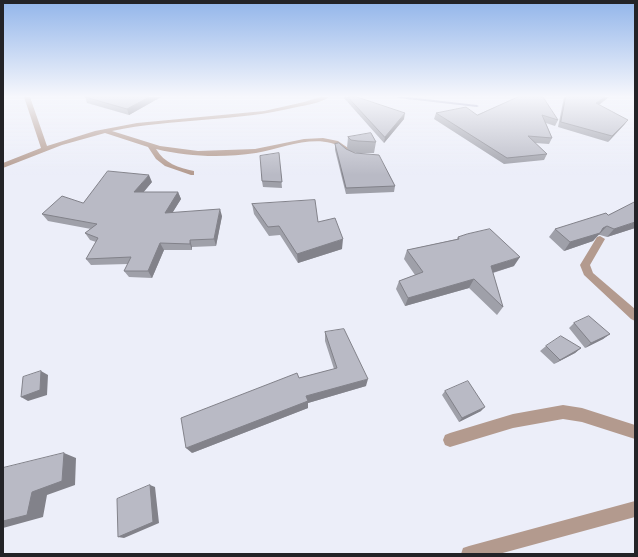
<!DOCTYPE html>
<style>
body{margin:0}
#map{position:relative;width:638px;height:557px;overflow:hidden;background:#eceef9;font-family:Montserrat,sans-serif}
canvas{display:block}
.frame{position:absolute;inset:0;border:4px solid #232327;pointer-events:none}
</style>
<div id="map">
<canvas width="638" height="557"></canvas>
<div class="frame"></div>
</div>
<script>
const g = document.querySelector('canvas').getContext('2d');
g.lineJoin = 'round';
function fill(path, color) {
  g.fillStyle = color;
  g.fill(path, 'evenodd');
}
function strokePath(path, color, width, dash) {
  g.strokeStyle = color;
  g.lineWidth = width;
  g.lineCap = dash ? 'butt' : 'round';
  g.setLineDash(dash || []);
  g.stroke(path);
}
fill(new Path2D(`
 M 396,97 L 408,97 L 477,105 L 479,106 L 477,107 L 398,98 Z`), '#878bb2');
fill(new Path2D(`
 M 24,97 L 30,97 L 47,146 L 95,131 L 137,123 L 264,111 L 304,102 L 320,97 L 329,97 C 321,103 307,105 297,107 C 237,122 173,118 112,131 L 160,146 L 198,151 L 255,149 L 304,139 L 323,138 L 338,141 L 358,155 L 351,157 C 344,153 340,145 331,143 C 307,137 280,149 256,153 C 223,158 188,157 156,149 C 164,163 179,168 194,171 L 194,175 L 191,175 L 165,166 L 156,159 L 148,147 L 105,133 L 62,145 L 3,168 L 3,163 L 41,148 Z
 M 600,236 L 605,239 L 590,265 L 593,273 L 635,309 L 635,321 L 631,319 L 584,275 L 580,265 L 597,237 Z
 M 563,405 L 582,408 L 635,425 L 635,439 L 582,422 L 563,419 L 513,428 L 450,447 L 445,445 L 443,440 L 445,435 L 450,433 L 513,414 Z
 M 635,501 L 635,517 L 499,554 L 461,554 L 463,548 L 469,546 Z`), '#b39a8e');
fill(new Path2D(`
 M 86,97 L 161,97 L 129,115 L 87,103 L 85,97 Z
 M 344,97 L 357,97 L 404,119 L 384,143 L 344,98 Z
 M 518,97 L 558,120 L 555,126 L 546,123 L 552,138 L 549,144 L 535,143 L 547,154 L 544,160 L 504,164 L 434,119 L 436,113 L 477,115 Z
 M 564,97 L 609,97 L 599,105 L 628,120 L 624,125 L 608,142 L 558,127 Z
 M 348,137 L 376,142 L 374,153 L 357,153 L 350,151 L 347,148 Z
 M 335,144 L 346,149 L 395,186 L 394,192 L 346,194 L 335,150 Z
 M 279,153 L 282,188 L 263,187 L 262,181 Z
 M 152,182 L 143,192 L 178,192 L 181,199 L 172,213 L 222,216 L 216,246 L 192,247 L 192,250 L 164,250 L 152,278 L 129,277 L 124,271 L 128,264 L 91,265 L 86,259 L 96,242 L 90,240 L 85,233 L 91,229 L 48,221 L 42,214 L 83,203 Z
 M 252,204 L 318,222 L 342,249 L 298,263 L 280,235 L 269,236 L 254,214 Z
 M 608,215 L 635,228 L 607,237 L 600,235 L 598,235 L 593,241 L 564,251 L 549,237 L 555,229 Z
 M 458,237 L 514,266 L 493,273 L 503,307 L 497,315 L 469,288 L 405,306 L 396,289 L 399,281 L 415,275 L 404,259 L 407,250 L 457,239 Z
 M 574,323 L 610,334 L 603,339 L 585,348 L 569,328 Z
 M 325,332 L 366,386 L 308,403 L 308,408 L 192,453 L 299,378 L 334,369 L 325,341 Z
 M 546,346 L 581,348 L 575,353 L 554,364 L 540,351 Z
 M 445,391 L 481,411 L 459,422 L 442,395 Z`), '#9fa0a9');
fill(new Path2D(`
 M 149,97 L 161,97 L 129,115 L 127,109 Z
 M 605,97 L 609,97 L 593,109 L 596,103 Z
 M 405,113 L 404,119 L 384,143 L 385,137 Z
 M 628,120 L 624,125 L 608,142 L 612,136 Z
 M 149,175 L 152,182 L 138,199 L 134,192 Z
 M 178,192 L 181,199 L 168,220 L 165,213 Z
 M 220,209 L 222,216 L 216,246 L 214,239 Z
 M 635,222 L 635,228 L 607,237 L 614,229 Z
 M 607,226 L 593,241 L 564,251 L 570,242 Z
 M 343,239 L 342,249 L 298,263 L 297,254 Z
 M 190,240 L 192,247 L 192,250 L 190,244 Z
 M 160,243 L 164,250 L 152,278 L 148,271 Z
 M 520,257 L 514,266 L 485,275 L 491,266 Z
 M 474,279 L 469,288 L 405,306 L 408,298 Z
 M 610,334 L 603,339 L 585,348 L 591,343 Z
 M 581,348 L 575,353 L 554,364 L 560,360 Z
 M 41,371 L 48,375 L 47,395 L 28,401 L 21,397 Z
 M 368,379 L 366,386 L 308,403 L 308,408 L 192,453 L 186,448 L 306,396 Z
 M 485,407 L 481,411 L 459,422 L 462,418 Z
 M 64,453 L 76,458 L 75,485 L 47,495 L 43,517 L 3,528 L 3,521 L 32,492 Z
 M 150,485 L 155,487 L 159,523 L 124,538 L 118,537 Z`), '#82828a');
const building = new Path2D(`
 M 86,97 L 149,97 L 127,109 L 85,97 Z
 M 348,97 L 357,97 L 405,113 L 385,137 Z
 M 518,97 L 543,97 L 558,120 L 542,115 L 552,138 L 528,136 L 547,154 L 507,158 L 436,113 L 466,107 L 477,115 Z
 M 566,97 L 605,97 L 596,103 L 628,120 L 612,136 L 561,122 Z
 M 371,133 L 376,142 L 358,141 L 351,140 L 348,137 Z
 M 339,143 L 346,149 L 355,153 L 379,155 L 395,186 L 346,188 L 335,144 Z
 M 279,153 L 282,182 L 262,181 L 260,156 Z
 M 108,171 L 149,175 L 134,192 L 178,192 L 165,213 L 220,209 L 214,239 L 190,240 L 190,244 L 160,243 L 148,271 L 124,271 L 131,257 L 86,259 L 98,238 L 85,233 L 97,224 L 42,214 L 62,196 L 83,203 Z
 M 315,200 L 318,222 L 335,218 L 343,239 L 297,254 L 279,226 L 268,227 L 252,204 Z
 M 635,202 L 635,222 L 614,229 L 607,226 L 603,228 L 600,233 L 570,242 L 555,229 L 606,213 L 608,215 Z
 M 490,229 L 520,257 L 491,266 L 503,307 L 474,279 L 408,298 L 399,281 L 423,272 L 407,250 L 459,239 L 458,237 L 467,234 Z
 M 589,316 L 610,334 L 591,343 L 574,323 Z
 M 344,329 L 368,379 L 306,396 L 308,401 L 186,448 L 181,418 L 297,373 L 299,378 L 337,368 L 325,332 Z
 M 561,336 L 581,348 L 560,360 L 546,346 Z
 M 41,371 L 40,390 L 21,397 L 23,377 Z
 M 468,381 L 485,407 L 462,418 L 445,391 Z
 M 64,453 L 62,481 L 32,492 L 27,515 L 3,521 L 3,468 Z
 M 150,485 L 153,522 L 118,537 L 117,499 Z`);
fill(building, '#b9bac5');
strokePath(building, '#82828a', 1);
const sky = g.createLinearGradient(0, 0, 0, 175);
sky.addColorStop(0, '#92b5ea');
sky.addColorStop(0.55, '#f6f7fc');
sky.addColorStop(1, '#f6f7fc00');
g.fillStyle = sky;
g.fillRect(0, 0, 638, 175);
</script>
